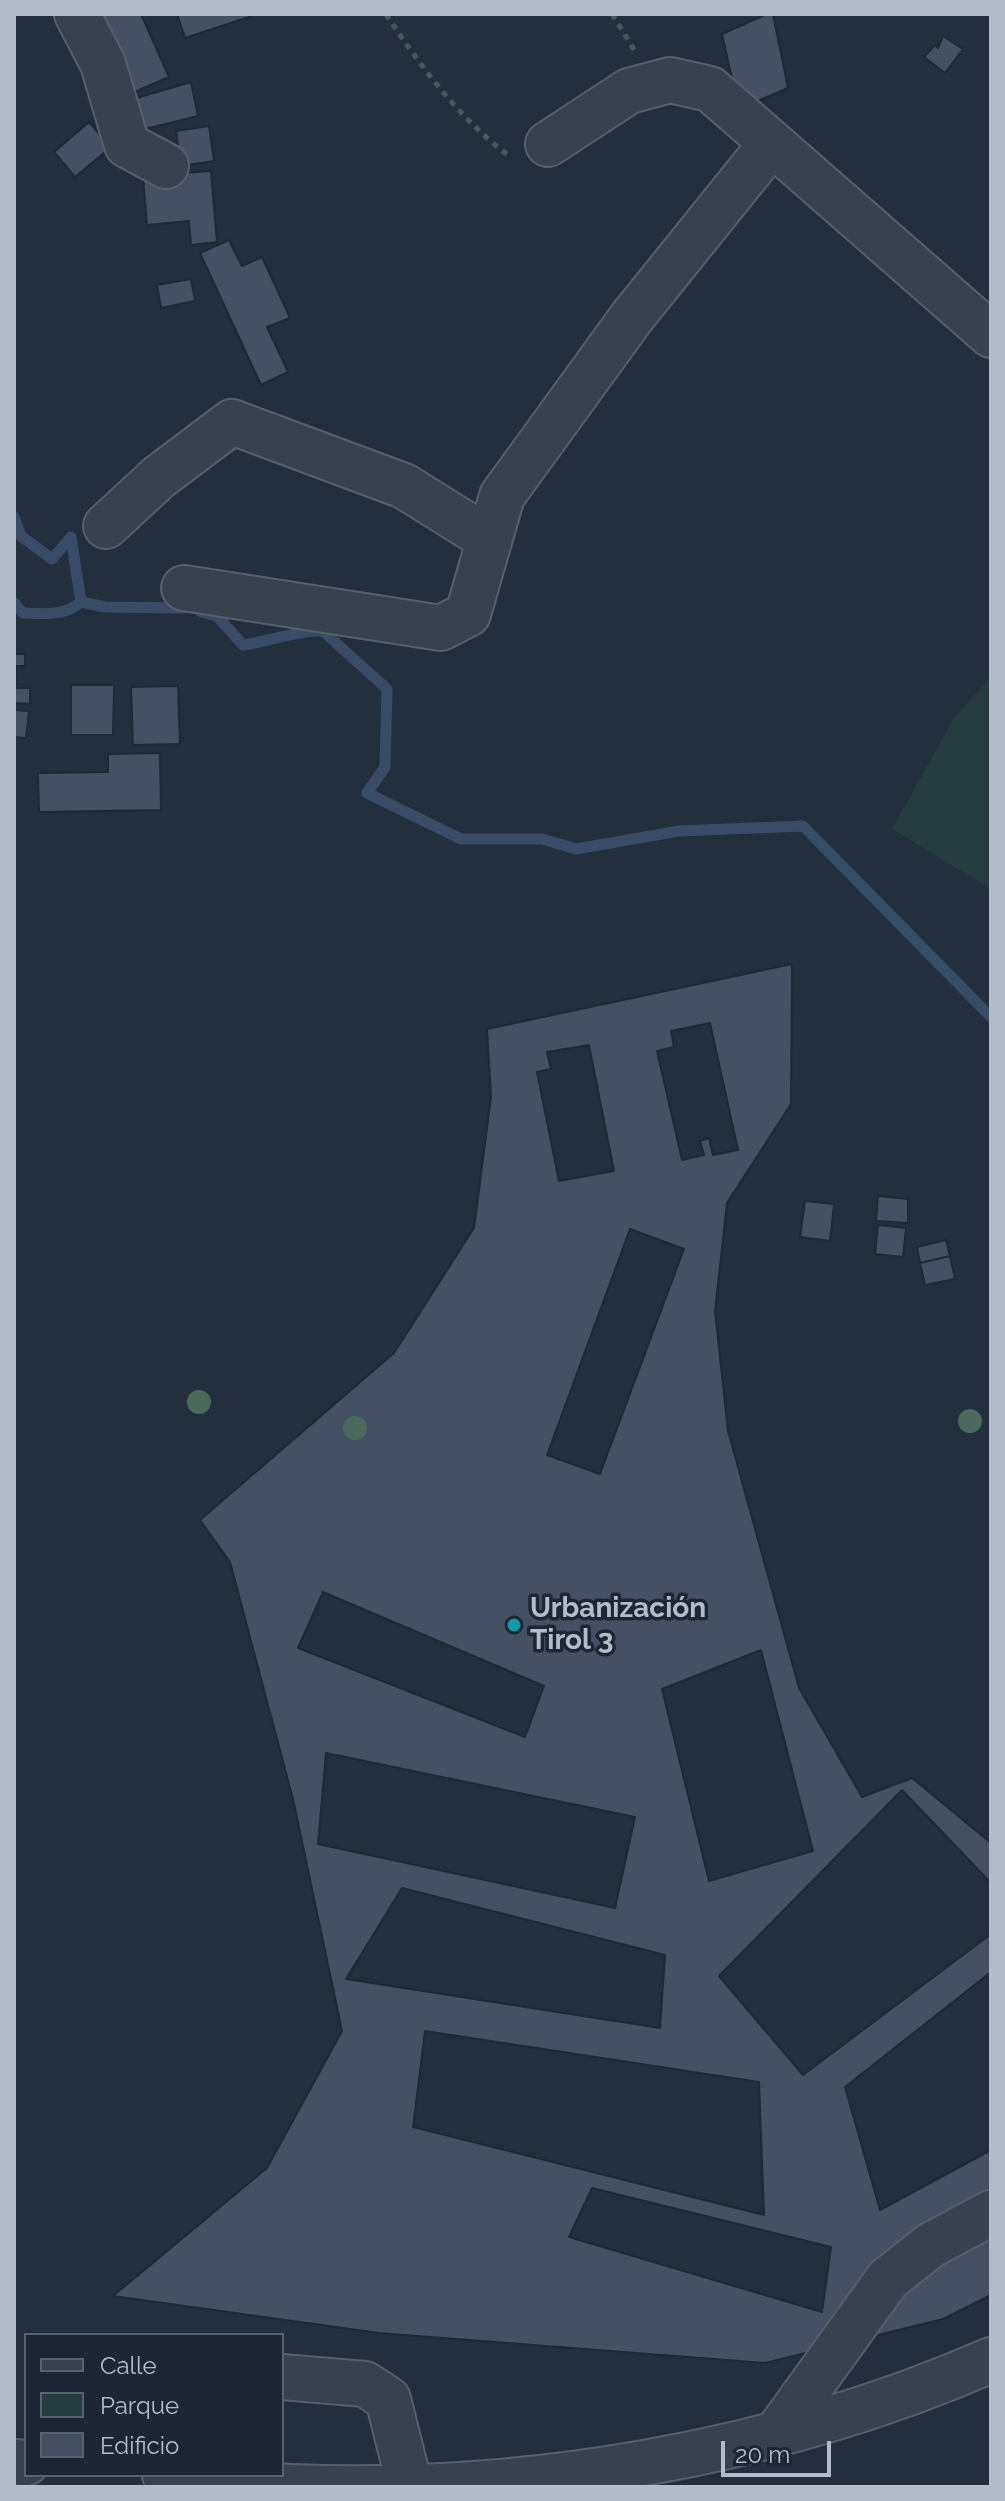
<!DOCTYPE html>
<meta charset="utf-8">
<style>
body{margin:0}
#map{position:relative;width:1005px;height:2501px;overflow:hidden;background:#242f3e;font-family:Raleway,sans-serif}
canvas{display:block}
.frame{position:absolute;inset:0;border:16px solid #b4bcc9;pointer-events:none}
.legend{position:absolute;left:24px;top:2333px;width:260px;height:144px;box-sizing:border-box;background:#1d2633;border:2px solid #59626f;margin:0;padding:10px 14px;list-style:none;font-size:24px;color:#b4bcc9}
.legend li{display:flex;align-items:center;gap:16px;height:40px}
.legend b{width:40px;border:2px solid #59626f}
.scale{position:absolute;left:721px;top:2441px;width:110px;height:36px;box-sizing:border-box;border:4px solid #b4bcc9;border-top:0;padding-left:10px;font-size:24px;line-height:28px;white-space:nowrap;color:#b4bcc9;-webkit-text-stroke:6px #1d2633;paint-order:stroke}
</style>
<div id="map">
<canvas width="1005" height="2501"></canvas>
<div class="frame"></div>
<ul class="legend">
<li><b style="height:10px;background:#38414e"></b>Calle</li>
<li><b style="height:22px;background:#263c3f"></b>Parque</li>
<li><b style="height:22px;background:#455162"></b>Edificio</li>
</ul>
<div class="scale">20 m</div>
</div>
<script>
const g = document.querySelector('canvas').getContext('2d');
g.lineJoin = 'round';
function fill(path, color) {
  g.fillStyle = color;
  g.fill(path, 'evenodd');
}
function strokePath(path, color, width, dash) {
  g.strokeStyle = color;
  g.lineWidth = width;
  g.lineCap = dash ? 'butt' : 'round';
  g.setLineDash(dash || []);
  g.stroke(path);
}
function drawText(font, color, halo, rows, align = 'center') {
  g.font = font + ' Raleway,sans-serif';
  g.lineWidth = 7;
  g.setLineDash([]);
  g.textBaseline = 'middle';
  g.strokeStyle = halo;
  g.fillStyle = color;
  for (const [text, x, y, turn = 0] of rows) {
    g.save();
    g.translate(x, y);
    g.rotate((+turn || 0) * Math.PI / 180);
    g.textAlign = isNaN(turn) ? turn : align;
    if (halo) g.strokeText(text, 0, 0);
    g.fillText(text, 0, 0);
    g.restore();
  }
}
fill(new Path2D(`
 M 991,677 L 991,889 L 892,829 L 954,718 Z`), '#263c3f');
strokePath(new Path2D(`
 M 14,517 L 21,536 L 52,559 L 71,537 L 81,602 L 105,607 L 184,608
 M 14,603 L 23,613 C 43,614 65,616 81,602
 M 201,612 L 217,616 L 243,645 C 263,643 310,627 324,632 L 387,689 L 385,767 L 367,793 L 461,839 L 542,839 L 576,849 L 679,831 L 803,826 L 991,1017`), '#394c67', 11);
const building = new Path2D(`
 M 95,14 L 141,14 L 169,77 L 130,94 Z
 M 177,14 L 258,14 L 185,38 Z
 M 767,14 L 773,14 L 788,88 L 739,109 L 722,34 Z
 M 943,36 L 963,49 L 945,73 L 924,57 L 935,45 L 938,48 Z
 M 191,82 L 198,116 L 133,132 L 130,100 Z
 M 89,122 L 111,147 L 75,177 L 54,152 Z
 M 209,126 L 214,161 L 181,166 L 176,131 Z
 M 211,171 L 217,242 L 191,245 L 189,221 L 147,225 L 143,176 Z
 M 229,240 L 242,266 L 262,257 L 290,318 L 267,327 L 288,372 L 261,385 L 200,253 Z
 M 191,279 L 195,301 L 161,308 L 157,285 Z
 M 14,654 L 25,654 L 25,666 L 16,666 L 16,682 Z
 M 71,685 L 114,685 L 113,735 L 71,735 Z
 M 178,686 L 180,744 L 133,745 L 131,687 Z
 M 14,688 L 30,688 L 30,704 L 14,703 Z
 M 14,710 L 29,711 L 26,738 L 14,737 Z
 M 160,753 L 161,810 L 39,812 L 38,773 L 108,772 L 108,754 Z
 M 792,964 L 791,1104 L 727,1203 L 715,1311 L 728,1431 L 799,1688 L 862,1797 L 912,1778 L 991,1843 L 991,2295 L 943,2319 L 765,2363 L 379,2333 L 113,2296 L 267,2168 L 342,2031 L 293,1799 L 230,1562 L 200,1520 L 394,1353 L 474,1228 L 491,1097 L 487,1029 Z
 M 710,1023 L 738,1150 L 713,1155 L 709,1138 L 700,1141 L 704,1155 L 682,1160 L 657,1051 L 674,1047 L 671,1031 Z
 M 589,1045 L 614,1171 L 559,1181 L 537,1072 L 551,1069 L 547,1052 Z
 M 878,1196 L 908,1199 L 908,1223 L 876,1221 Z
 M 805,1201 L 834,1204 L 830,1241 L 800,1237 Z
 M 878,1225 L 906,1228 L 903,1257 L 875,1254 Z
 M 630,1229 L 684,1249 L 600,1474 L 547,1455 Z
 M 946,1240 L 950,1256 L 920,1263 L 917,1247 Z
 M 950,1256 L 955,1279 L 925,1285 L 920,1263 Z
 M 323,1592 L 544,1686 L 525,1737 L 298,1648 Z
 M 761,1650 L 813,1851 L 709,1881 L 662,1689 Z
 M 326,1753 L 635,1817 L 615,1908 L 318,1844 Z
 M 902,1790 L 991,1883 L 991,1934 L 803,2075 L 719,1976 Z
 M 402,1888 L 665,1955 L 660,2028 L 346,1979 Z
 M 991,1972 L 991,2150 L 880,2210 L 845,2087 Z
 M 425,2031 L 759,2082 L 764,2215 L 413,2127 Z
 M 592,2188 L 831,2247 L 822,2312 L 569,2237 Z`);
fill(building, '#455162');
strokePath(building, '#1f2835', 2);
const minor = new Path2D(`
 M 77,14 L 103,64 L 127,145 L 166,166
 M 548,144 L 629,91 L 670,80 L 710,89 L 991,335
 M 106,526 L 159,477 L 232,422 L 404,486 L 489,539
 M 184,588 L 441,628 L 468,614 L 502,496 L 632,317 L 772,143
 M 282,2377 L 365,2384 L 388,2399 L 410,2487
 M 776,2434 L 888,2279 L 931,2245 L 991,2213
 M 14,2462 L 26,2463
 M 165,2475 C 207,2479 250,2485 292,2487 C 527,2496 776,2454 991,2360`);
strokePath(minor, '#565f6c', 48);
strokePath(new Path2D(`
 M 386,14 C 421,67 458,117 509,156
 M 612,14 L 635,51`), '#44595c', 5, [6, 6]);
strokePath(minor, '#38414e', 44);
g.fillStyle = '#4b6a5d';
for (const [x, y] of [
 [199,1402],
 [970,1421],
 [355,1428]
]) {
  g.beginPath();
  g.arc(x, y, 12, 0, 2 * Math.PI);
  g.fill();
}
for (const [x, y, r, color] of [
 [514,1625,8,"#0f9aa8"]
]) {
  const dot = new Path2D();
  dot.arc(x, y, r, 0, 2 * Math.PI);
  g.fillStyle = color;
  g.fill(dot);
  strokePath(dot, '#1d2633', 3);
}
drawText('bold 28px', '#b4bcc9', '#1d2633', [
 ["Urbanización",530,1609],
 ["Tirol 3",530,1641]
], 'left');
</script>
